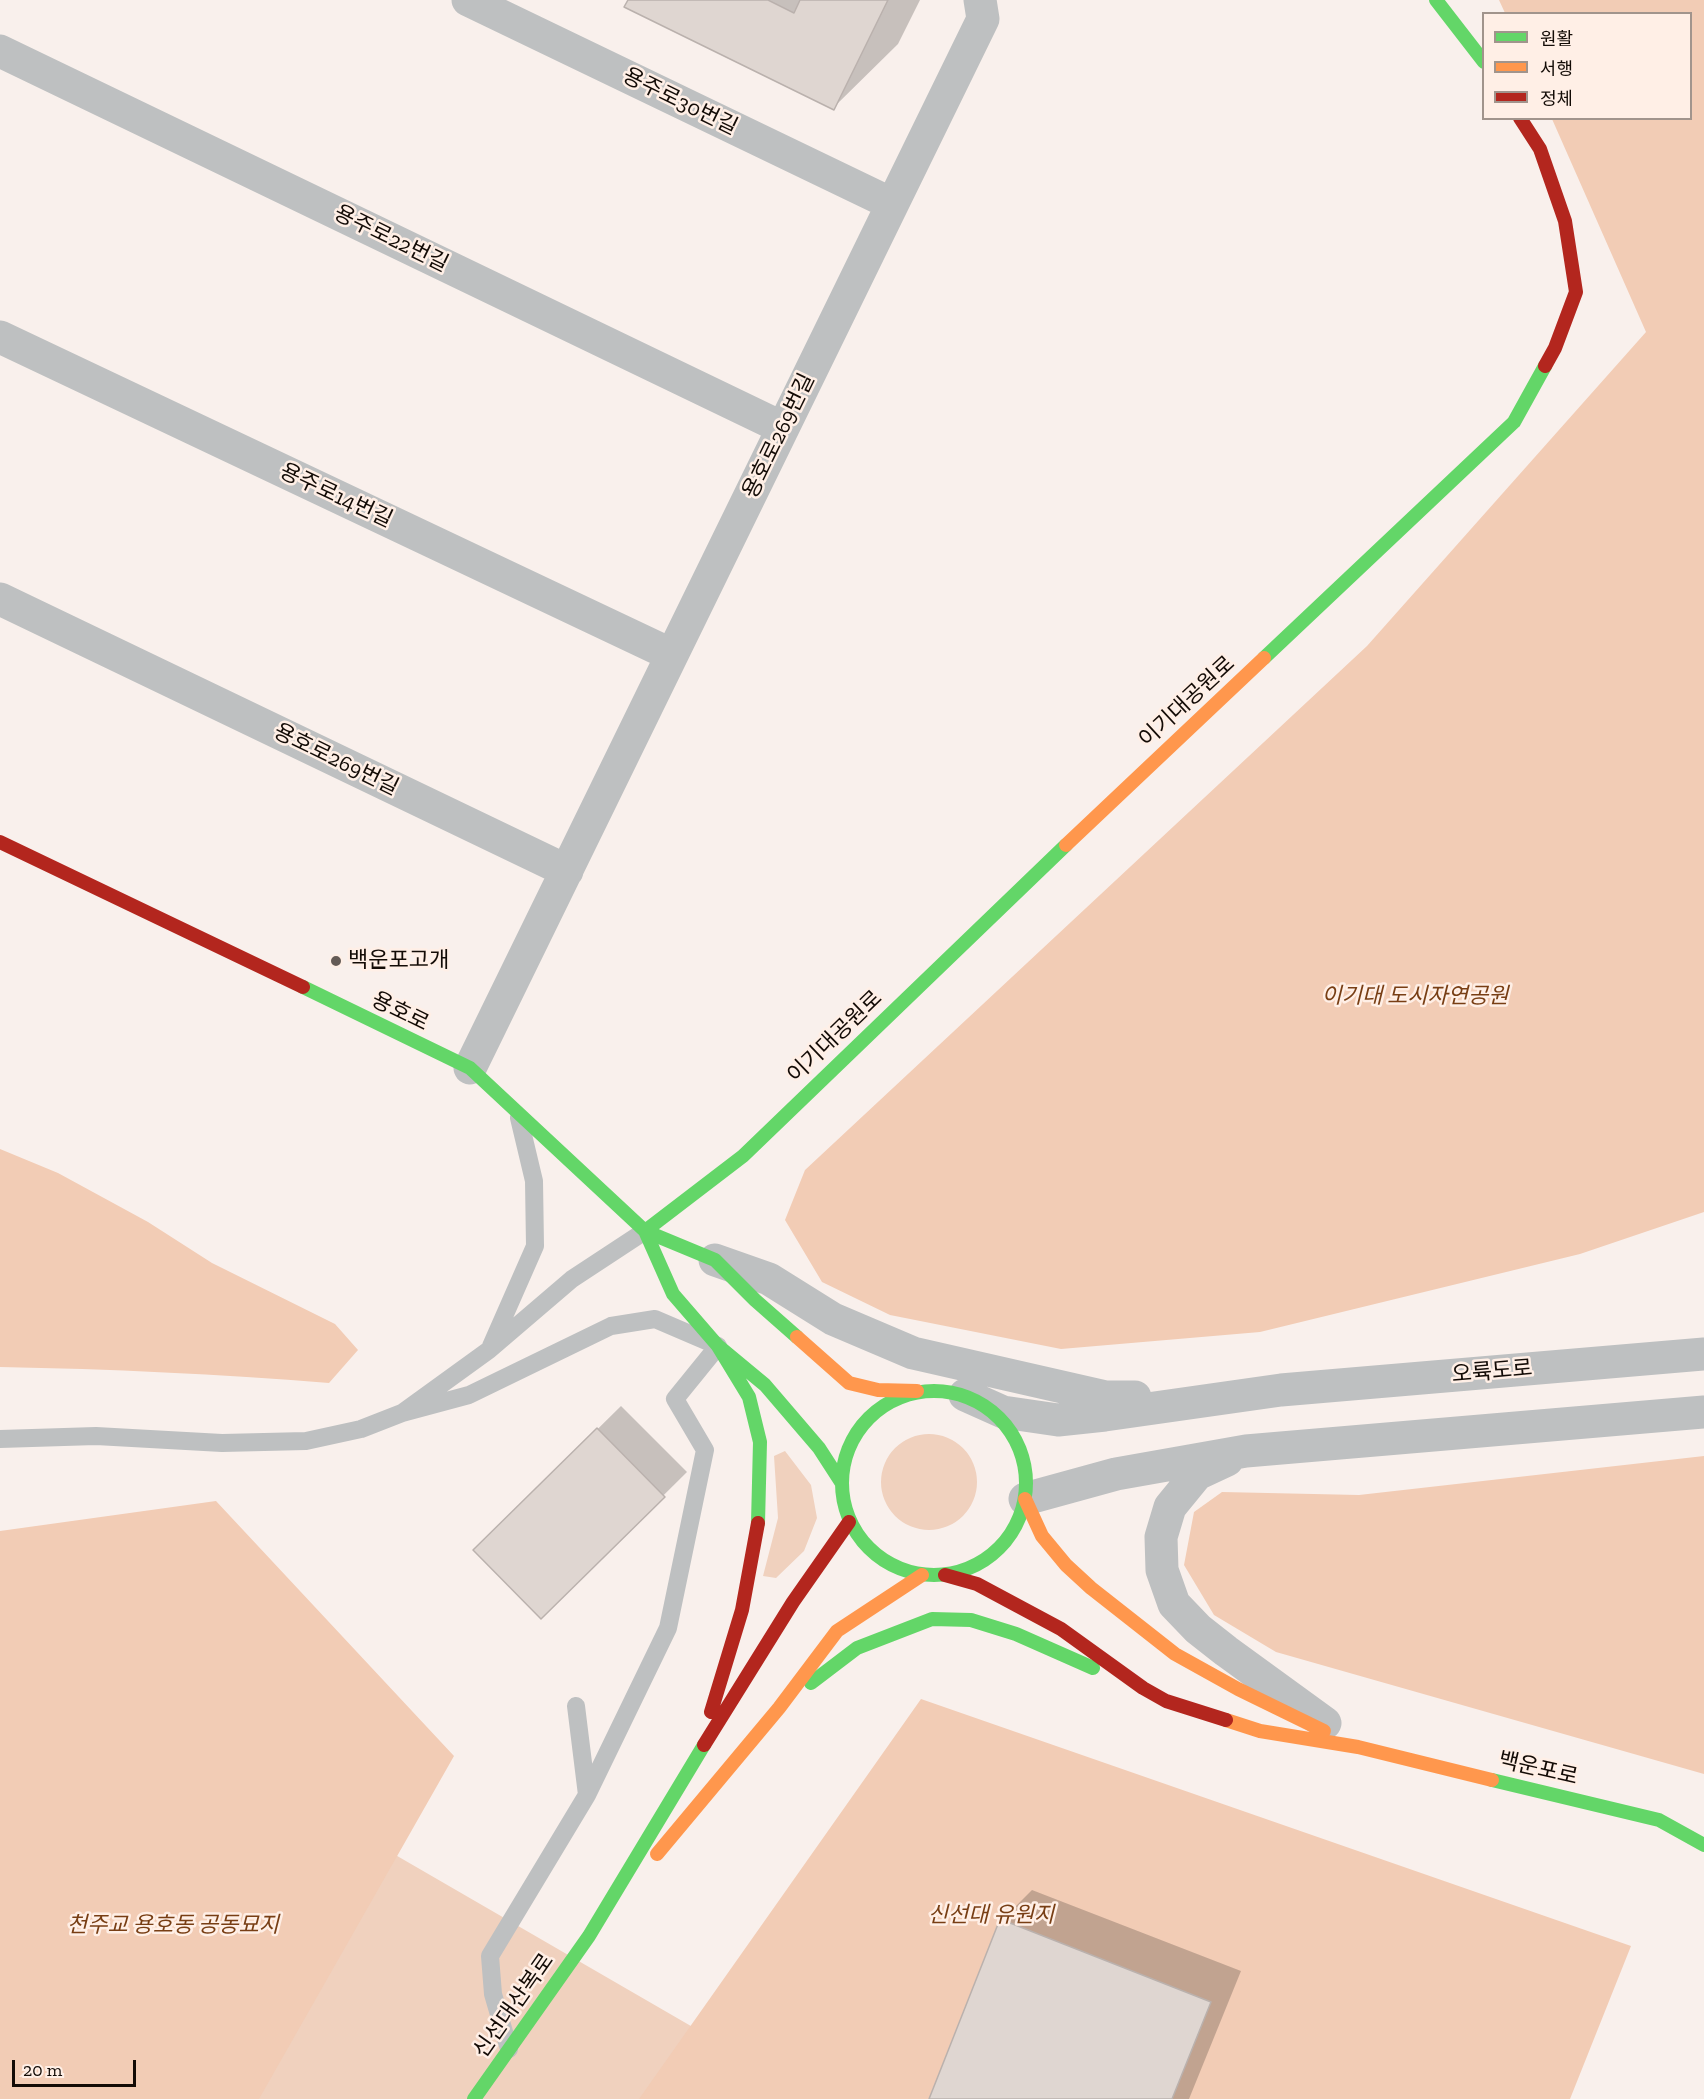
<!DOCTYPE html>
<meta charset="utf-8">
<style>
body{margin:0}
#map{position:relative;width:1704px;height:2099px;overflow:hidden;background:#f9f0ec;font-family:"Zilla Slab","Noto Sans KR",serif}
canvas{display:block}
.legend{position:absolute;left:1482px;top:12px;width:210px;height:108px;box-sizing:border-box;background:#ffefe6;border:2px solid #a1948c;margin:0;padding:8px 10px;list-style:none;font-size:18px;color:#130b06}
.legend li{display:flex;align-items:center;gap:12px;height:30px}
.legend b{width:30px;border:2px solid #a1948c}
.scale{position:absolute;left:12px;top:2060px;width:124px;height:27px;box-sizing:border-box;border:3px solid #130b06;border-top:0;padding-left:8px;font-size:18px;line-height:21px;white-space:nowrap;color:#130b06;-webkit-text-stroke:4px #ffefe6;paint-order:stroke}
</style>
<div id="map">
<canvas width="1704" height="2099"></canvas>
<ul class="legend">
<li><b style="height:8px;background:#63d668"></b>원활</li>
<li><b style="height:8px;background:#ff974d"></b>서행</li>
<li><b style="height:8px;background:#b3261e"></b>정체</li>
</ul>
<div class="scale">20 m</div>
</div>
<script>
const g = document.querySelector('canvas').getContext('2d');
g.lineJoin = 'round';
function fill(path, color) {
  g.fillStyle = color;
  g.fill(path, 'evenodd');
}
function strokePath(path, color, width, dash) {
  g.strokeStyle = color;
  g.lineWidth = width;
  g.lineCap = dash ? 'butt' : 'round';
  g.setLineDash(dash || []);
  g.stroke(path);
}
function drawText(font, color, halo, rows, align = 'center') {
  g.font = font + ' "Zilla Slab","Noto Sans KR",serif';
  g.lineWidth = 5;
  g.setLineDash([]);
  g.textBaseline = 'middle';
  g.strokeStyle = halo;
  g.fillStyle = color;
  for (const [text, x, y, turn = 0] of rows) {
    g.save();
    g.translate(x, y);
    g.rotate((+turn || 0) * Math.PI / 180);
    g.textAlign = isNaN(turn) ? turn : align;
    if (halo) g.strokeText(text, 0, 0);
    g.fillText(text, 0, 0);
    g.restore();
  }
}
fill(new Path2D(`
 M881 1482a48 48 0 1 1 96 0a48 48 0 1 1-96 0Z
 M 785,1451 L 811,1485 L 817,1518 L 804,1551 L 776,1578 L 763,1576 L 778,1518 L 774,1456 Z
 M 107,1688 L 817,2099 L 0,2099 L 0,1723 Z`), '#f0d1be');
fill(new Path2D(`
 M 1499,0 L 1704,0 L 1704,1212 L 1580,1254 L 1260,1332 L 1061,1349 L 890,1315 L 822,1282 L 785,1220 L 805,1170 L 1367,646 L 1646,332 L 1552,119 L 1690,118 L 1690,14 L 1505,13 Z
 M 0,1149 L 58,1173 L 148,1222 L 212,1263 L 335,1324 L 358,1350 L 329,1383 C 219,1374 110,1369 0,1367 Z
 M 1704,1456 L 1704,1774 L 1276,1652 L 1214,1615 L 1184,1565 L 1194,1512 L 1222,1492 L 1359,1495 Z
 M 216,1501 L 454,1756 L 259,2099 L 0,2099 L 0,1531 Z
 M 921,1699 L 1631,1946 L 1570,2099 L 639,2099 Z`), '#f2ccb5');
fill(new Path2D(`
 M 630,0 L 920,0 L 898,44 L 833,108 Z
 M 621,1406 L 687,1472 L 541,1617 L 475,1550 Z
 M 1032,1890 L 1241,1971 L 1189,2099 L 931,2099 L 1002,1920 Z`), '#0003');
const building = new Path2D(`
 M 628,0 L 768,0 L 794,13 L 800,0 L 888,0 L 834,110 L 624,7 Z
 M 597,1428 L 665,1497 L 541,1619 L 473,1550 Z
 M 1000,1919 L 1211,2002 L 1172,2099 L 929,2099 Z`);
fill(building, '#dfd6d1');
strokePath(building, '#bab1ad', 1.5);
strokePath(new Path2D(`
 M 491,1346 L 535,1246 L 534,1181 L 519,1118
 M 402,1413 L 469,1395 L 611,1326 L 655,1319 L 718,1346 L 675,1399 L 705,1450 L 668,1628 L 587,1795
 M 0,1439 L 96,1436 L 222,1443 L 306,1441 L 361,1429 L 402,1413 L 489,1350 L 572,1279 L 645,1231
 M 509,2049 L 493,1994 L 490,1956 L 587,1795 L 576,1706`), '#bec0c1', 18);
strokePath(new Path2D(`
 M 468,0 L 892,204
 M 0,51 L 783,428
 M 0,337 L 672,655
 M 0,599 L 567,871
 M 470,1068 L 983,19 L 980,0
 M 715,1260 L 769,1279 L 833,1319 L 913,1353 L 1106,1397 L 1135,1397
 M 965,1395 L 1003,1412 L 1058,1420 L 1105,1415 L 1281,1390 L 1704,1354
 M 1227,1460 L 1197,1474 L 1170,1507 L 1161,1537 L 1162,1570 L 1174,1604 L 1198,1629 L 1226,1651 L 1325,1723
 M 1025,1499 L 1116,1474 L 1246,1451 L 1704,1412`), '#bec0c1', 33);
strokePath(new Path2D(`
 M 1436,0 L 1484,62
 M 1264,658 L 1514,422 L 1545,366
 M 303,987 L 470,1068 L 645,1231 L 715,1260 L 755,1300 L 797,1337
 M 645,1231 L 743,1156 L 1066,845
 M 645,1231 L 673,1294 L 718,1346 L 765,1385 L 819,1448 L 841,1482
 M 718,1346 L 749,1397 L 760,1442 L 758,1523
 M842 1483a92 92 0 1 1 184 0a92 92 0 1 1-184 0Z
 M 811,1683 L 857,1648 L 932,1619 L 971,1620 L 1016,1634 L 1093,1668
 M 1492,1780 L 1659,1820 L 1704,1845
 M 474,2099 L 589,1936 L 704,1745`), '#63d668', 14);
strokePath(new Path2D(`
 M 1066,845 L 1264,658
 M 797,1337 L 849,1383 L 878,1390 L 917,1391
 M 1025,1499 L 1042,1536 L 1066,1565 L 1091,1588 L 1175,1654 L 1238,1689 L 1324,1731
 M 1226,1720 L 1260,1731 L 1358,1747 L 1492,1780
 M 657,1854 L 779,1708 L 837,1631 L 922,1575`), '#ff974d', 14);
strokePath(new Path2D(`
 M 1520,118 L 1540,149 L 1565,221 L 1576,292 L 1555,348 L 1545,366
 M 0,842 L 303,987
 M 945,1575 L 977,1584 L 1061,1629 L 1143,1688 L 1166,1701 L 1226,1720
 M 711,1712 L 742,1610 L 758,1523
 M 704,1745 L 793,1602 L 849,1522`), '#b3261e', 14);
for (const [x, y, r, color] of [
 [336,961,6,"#645b56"]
]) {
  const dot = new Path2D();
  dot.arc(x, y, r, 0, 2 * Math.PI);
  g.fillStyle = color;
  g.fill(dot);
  strokePath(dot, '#ffefe6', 2);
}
drawText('22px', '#130b06', '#ffefe6', [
 ["용주로30번길",680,102,26],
 ["용주로22번길",391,239,26],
 ["용호로269번길",779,436,-64],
 ["용주로14번길",336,496,25],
 ["이기대공원로",1187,702,-43],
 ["용호로269번길",336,760,26],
 ["용호로",400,1012,26],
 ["이기대공원로",835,1037,-44],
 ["오륙도로",1492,1372,-5],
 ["백운포로",1538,1769,13],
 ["신선대산복로",514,2006,-55]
]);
drawText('22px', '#130b06', '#ffefe6', [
 ["백운포고개",348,961]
], 'left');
drawText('italic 22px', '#783e14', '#ffefe6', [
 ["이기대 도시자연공원",1415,997],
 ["신선대 유원지",991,1916],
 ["천주교 용호동 공동묘지",173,1926]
]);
</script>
